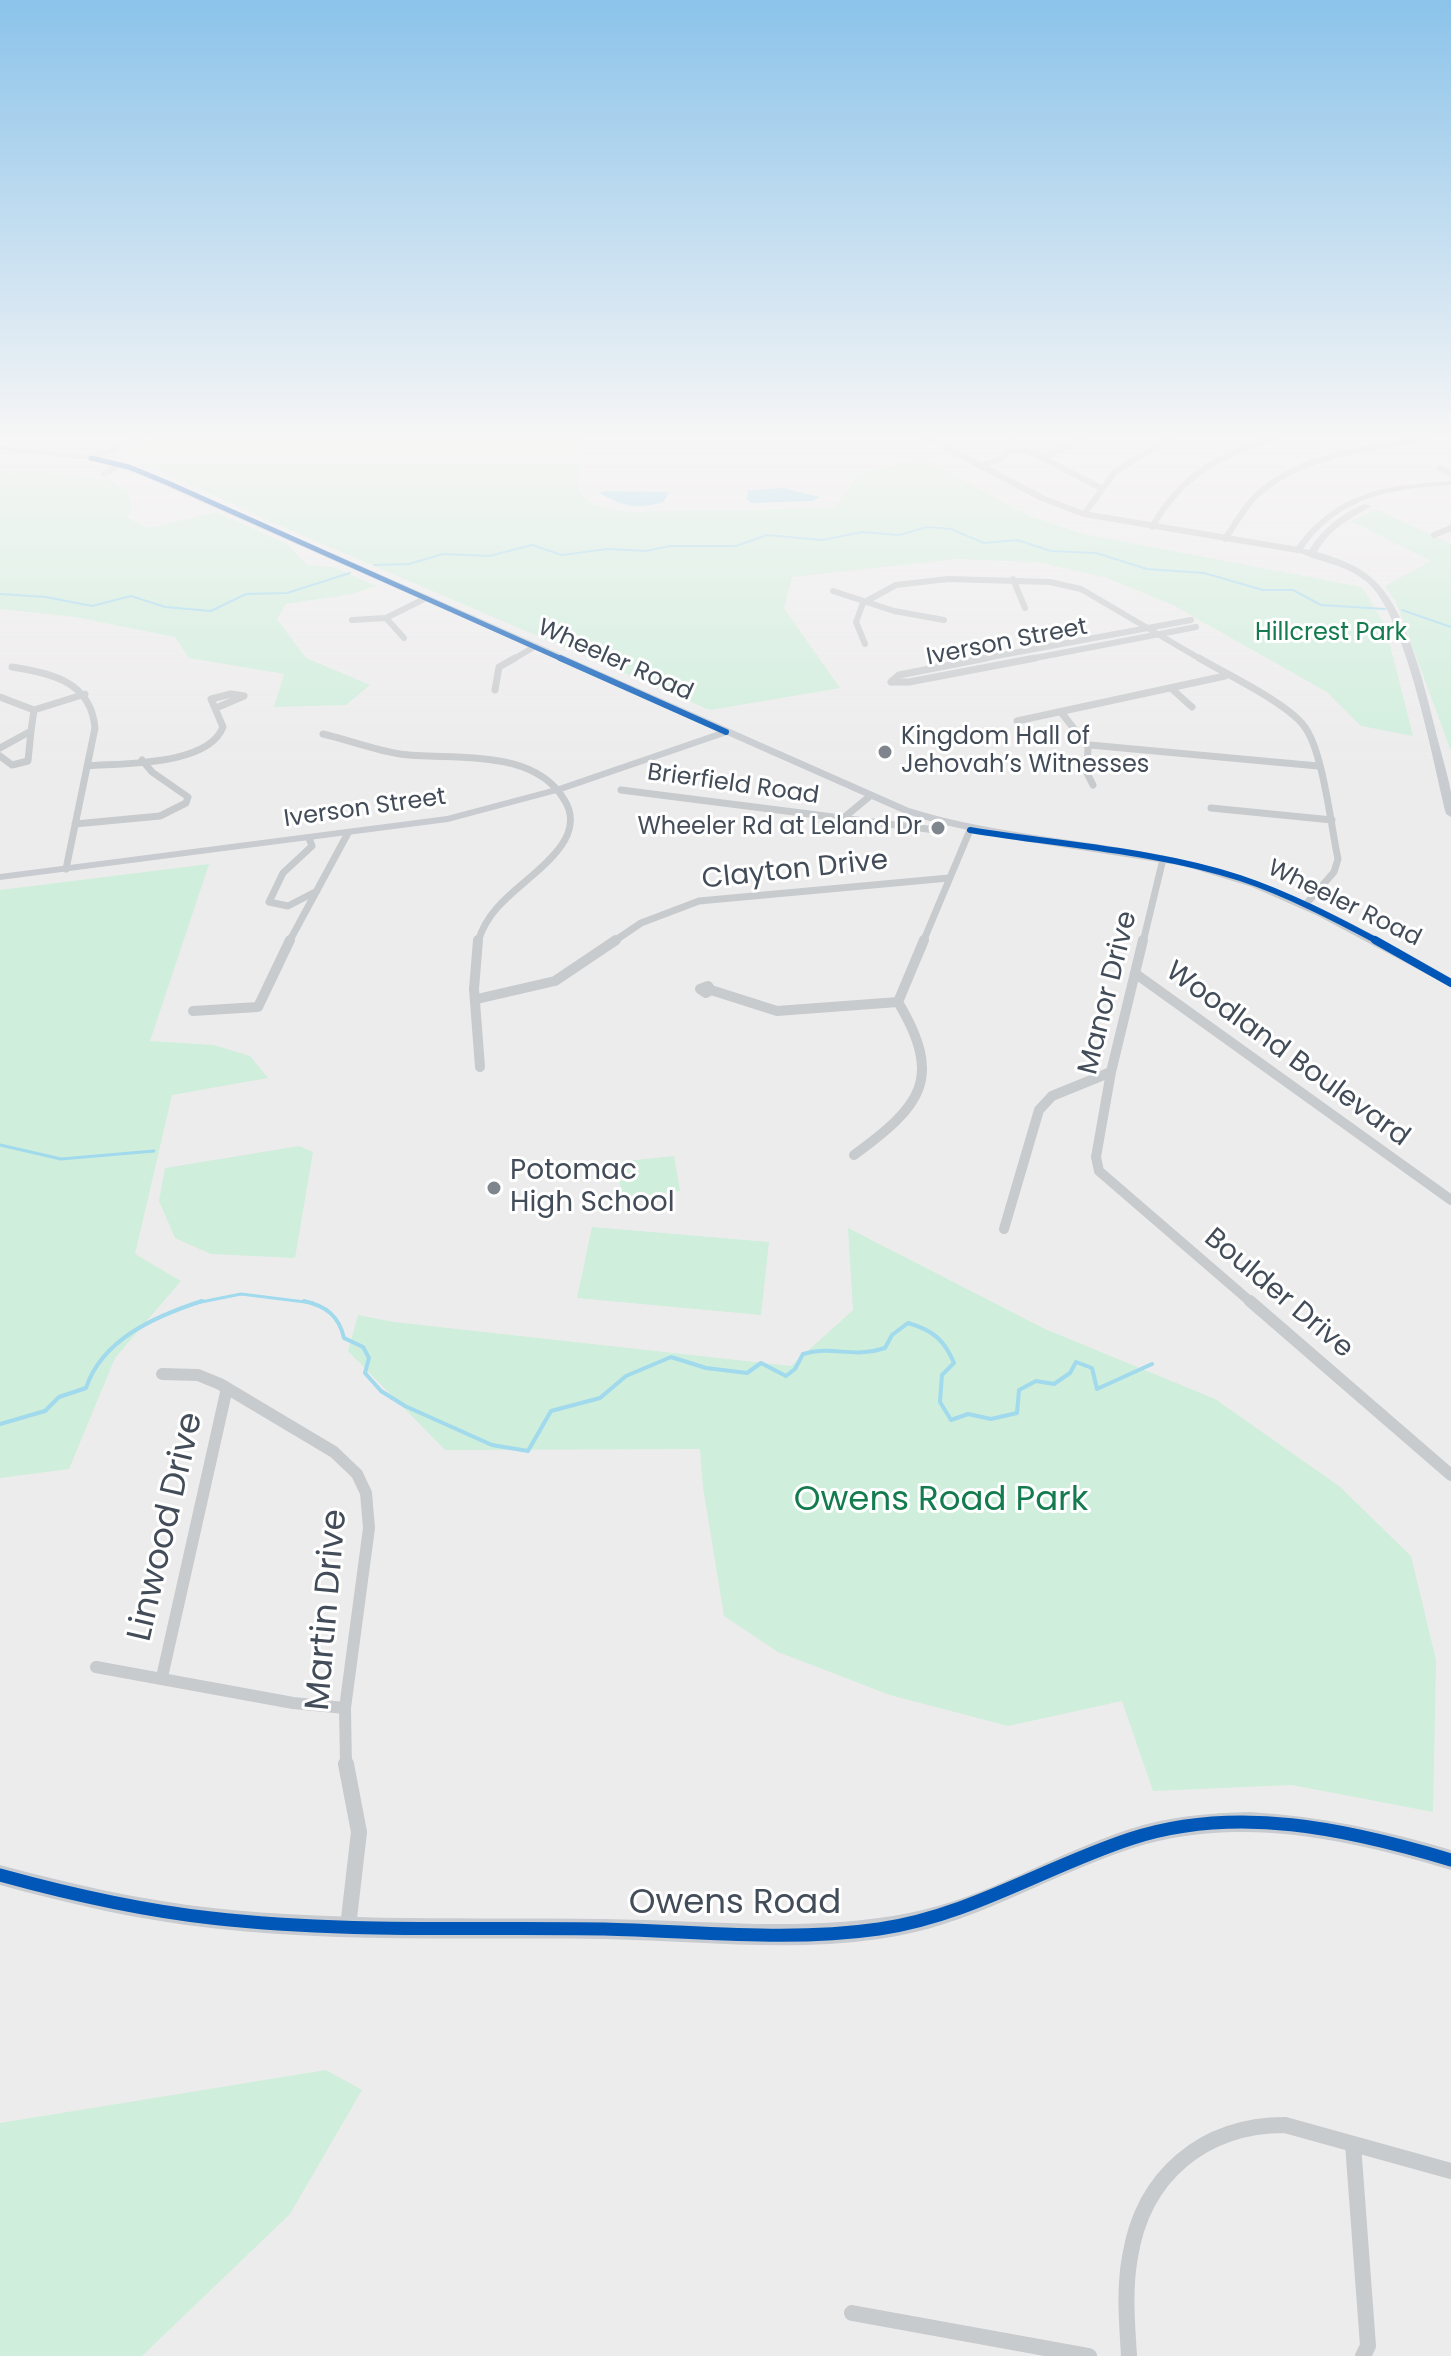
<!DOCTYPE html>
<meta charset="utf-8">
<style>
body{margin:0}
canvas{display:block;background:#edecec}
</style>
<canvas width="1451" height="2356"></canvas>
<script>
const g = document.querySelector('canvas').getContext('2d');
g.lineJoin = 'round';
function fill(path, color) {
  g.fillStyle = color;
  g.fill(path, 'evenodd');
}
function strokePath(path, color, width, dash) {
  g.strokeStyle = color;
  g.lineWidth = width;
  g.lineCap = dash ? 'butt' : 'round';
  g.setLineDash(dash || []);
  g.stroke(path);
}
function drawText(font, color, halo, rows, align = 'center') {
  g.font = font + ' Poppins,sans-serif';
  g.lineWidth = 6;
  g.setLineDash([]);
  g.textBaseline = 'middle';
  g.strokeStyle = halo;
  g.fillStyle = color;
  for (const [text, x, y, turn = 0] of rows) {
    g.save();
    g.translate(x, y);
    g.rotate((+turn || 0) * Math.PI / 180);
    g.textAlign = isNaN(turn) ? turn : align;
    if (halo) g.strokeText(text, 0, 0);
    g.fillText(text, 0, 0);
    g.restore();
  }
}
fill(new Path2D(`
 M 157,438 L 586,438 L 577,490 L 594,505 L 627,512 L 834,508 L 859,474 L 922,458 L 1027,515 L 1083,534 L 1362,587 L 1385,625 L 1413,736 L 1361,726 L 1327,692 L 1171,604 L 1104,577 L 1037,562 L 956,559 L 792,577 L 784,608 L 840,688 L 710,710 L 274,523 L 157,470 L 112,456 Z
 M 35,472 L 108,479 L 127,489 L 132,505 L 128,518 L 148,528 L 216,512 L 287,544 L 307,565 L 333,567 L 376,586 L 351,594 L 286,604 L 277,619 L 306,658 L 370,685 L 346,705 L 274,707 L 284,674 L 189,658 L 175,637 L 75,617 L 0,609 L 0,473 Z
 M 1376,509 L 1451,544 L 1451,751 L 1396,602 L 1385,586 L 1431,561 L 1351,521 Z
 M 209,864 L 150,1041 L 214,1045 L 250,1056 L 268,1078 L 172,1095 L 135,1254 L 181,1281 L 115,1358 L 69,1469 L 0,1478 L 0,890 Z
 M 299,1146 L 313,1152 L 295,1258 L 211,1254 L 175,1238 L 159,1201 L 165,1168 Z
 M 674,1156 L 680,1191 L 622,1198 L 617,1162 Z
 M 592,1227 L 769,1242 L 761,1315 L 577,1298 Z
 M 848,1228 L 1045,1329 L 1215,1399 L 1339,1486 L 1411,1556 L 1436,1660 L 1433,1812 L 1292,1785 L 1153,1791 L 1122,1701 L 1008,1726 L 890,1695 L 778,1652 L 724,1616 L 703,1487 L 700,1449 L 445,1450 L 348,1351 L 358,1315 L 394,1322 L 791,1366 L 853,1310 Z
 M 326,2070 L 362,2090 L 290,2214 L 142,2356 L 0,2356 L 0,2123 Z`), '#cfeedc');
fill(new Path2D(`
 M 783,488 L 820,497 L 812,501 L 751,503 L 747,499 L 748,490 Z
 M 599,492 L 605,491 L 670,492 L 663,502 C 640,510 618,506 599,492 Z`), '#a1d9ed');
strokePath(new Path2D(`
 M 374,565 L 409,564 L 443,554 L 489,556 L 532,545 L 562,555 L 607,549 L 646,551 L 670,546 L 736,546 L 767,535 L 822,540 L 862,532 L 899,535 L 927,527 L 951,529 L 984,543 L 1017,540 L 1051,551 L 1096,553 L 1147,569 L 1204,573 L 1263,590 L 1293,590 L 1321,605 L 1385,609
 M 0,594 L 46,597 L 92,606 L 131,596 L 165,607 L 211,611 L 246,594 L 287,593 L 350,573
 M 1402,610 L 1451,627`), '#a1d9ed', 2);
strokePath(new Path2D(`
 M 0,1145 L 61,1159 L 154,1151
 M 196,1303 L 241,1294 L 313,1303`), '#a1d9ed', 3);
strokePath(new Path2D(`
 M 304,1301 C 326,1306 339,1316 344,1338 L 363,1347 L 369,1358 L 365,1373 L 381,1391 L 405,1406 L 492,1445 L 528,1451 L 551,1411 L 600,1398 L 626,1376 L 671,1357 L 706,1368 L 747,1373 L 761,1363 L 786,1376 L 795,1369 L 803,1354 C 833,1345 853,1359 885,1348 L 892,1335 L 908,1323 C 932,1330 944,1339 954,1363 L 942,1375 L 940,1402 L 951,1420 L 968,1414 L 991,1419 L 1017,1413 L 1019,1390 L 1036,1381 L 1054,1384 L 1070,1373 L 1076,1362 L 1092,1368 L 1097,1389 L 1152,1364
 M 0,1424 L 45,1411 L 59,1397 L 86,1388 C 102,1339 156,1316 202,1301`), '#a1d9ed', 4);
strokePath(new Path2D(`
 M 928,438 L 1044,499 L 1084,514 L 1298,550
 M 1013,449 L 1033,453 L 1101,488
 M 91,458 L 139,438
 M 1042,458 L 1084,438
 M 980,466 L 1001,459 L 1014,446 L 1013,438
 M 1440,468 L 1451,474
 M 104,474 L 120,465
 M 1084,514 L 1115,472 L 1169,438
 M 1152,527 C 1181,476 1220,453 1276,438
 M 1434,535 L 1451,528
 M 1225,539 C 1235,524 1245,506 1258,494 C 1303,453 1370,449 1427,438
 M 1013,579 L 1025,608
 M 833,591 L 894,611 L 944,620
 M 386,618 L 404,638
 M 352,620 L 386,618 L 426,598
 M 865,644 L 856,622 L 863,603 L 896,585 L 948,579 L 1050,582 L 1081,589 L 1202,660
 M 512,660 L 534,647
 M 975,660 L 1191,620
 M 1025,660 L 1196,627`), '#c8cbcd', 6);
strokePath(new Path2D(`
 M 1199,658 C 1226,674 1287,703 1304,726 C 1323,750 1331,827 1338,859 L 1334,872 L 1306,904
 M 12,667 C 52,673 91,682 95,728 L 66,869
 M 891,682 L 909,682 L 1035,658
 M 891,682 L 899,675 L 986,658
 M 495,690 L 499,667 L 515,658
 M 1173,690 L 1192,707
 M 0,697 L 34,710 L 31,731
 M 34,710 L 85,694
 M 1061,712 L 1088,747 L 1087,773 L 1093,785
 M 1017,721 L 1225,676
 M 323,734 C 349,740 374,750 400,754 C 451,761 534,746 565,801 C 574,816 571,832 561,846 C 536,881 490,898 478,942
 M 1090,745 L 1318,766
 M 0,748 L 31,731 L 28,761 L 12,765 L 0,756
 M 87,766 C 123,763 208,766 223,727 L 211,699 L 231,694 L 244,696 L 216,708
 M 621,790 L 943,831
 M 1211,808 L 1332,820
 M 841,820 L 870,796
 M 75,824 L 160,816 L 186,803 L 188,797 L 152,772 L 142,760
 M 309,838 L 312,846 L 283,873 L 269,902 L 288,906 L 317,891
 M 289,942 L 348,833
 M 613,942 L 641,923 L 699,901 L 949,878
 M 923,942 L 970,830
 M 1143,942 L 1163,859`), '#c8cbcd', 7);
strokePath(new Path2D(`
 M 478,940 L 474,989 L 480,1067
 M 1143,940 L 1111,1072 L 1096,1157 L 1099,1171 L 1252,1303
 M 1136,974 L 1451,1200
 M 708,986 L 711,990 L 706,993 L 700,989 Z
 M 711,990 L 777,1011 L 898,1002
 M 477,999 L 555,981 L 616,940
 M 193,1011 L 258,1007 L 290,940
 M 854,1155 C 921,1106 944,1079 898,1002 L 924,940
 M 1004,1229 L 1039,1110 L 1052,1096 L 1111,1072`), '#c8cbcd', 10);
strokePath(new Path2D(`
 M 1250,1301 L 1451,1475
 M 162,1374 L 198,1375 L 220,1384 L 334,1452 L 357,1474 L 366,1493 L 369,1528 L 345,1708 L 346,1766
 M 96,1667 L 293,1703 L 345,1708
 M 162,1677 L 227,1388`), '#c8cbcd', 12);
strokePath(new Path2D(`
 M 346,1764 L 359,1832 L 348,1927
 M 1353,2144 L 1368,2346 L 1363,2356
 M 852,2313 L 1089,2356
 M 1129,2356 C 1127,2323 1124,2289 1130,2257 C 1143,2175 1204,2125 1285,2125 L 1451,2171`), '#c8cbcd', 16);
fill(new Path2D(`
 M 0,446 L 91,456 L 144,470 L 909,808 C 999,836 1093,839 1184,860 C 1280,881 1366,930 1451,978 L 1451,987 L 1318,916 L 1252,887 L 1184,866 L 1009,839 L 936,823 L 901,812 L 727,735 L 564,791 L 448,822 L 0,880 L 0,874 L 447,816 L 556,787 L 719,731 L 138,474 L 91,460 L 0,450 Z
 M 1451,481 L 1451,485 C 1391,489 1340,496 1303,549 L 1309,550 C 1323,528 1341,514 1364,504 L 1371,506 C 1349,520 1330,528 1317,552 C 1338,558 1361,566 1377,583 C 1410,616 1427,698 1439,744 C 1443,760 1448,776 1451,792 C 1451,800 1451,809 1451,817 L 1446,814 C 1433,761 1406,615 1367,582 C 1342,562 1318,563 1294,550 C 1335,492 1384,485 1451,481 Z
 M 1250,1812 C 1319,1816 1385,1830 1451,1850 L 1451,1870 C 1348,1839 1236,1814 1130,1849 C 1045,1877 970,1927 879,1939 C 788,1952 696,1941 605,1939 C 473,1937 342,1943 211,1928 C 139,1920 69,1904 0,1885 L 0,1865 C 70,1884 141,1900 213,1908 C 343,1922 473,1917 603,1919 C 705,1920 808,1933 909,1913 C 987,1898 1055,1853 1130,1829 C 1170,1816 1209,1813 1250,1812 Z`), '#c8ccd0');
strokePath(new Path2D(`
 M 91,458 L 129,467 L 168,483 L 564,660`), '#0057b8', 5);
strokePath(new Path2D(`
 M 560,658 L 726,732
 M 970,830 C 1060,845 1153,850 1240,878 C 1288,894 1334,918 1379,942`), '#0057b8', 6);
strokePath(new Path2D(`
 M 1375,940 L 1451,983`), '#0057b8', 8);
strokePath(new Path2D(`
 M 0,1875 C 69,1894 139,1910 211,1918 C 342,1933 473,1927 604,1929 C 696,1931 788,1942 879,1929 C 969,1916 1045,1867 1130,1839 C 1236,1804 1348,1829 1451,1860`), '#0057b8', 13);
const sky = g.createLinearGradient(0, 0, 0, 768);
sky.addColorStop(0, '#8bc3ea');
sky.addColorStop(0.57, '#f7f6f6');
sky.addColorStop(1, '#f7f6f600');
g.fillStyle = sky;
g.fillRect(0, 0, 1451, 768);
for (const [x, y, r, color] of [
 [885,752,8,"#7e858c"],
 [938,828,8,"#7e858c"],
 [494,1188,8,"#7e858c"]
]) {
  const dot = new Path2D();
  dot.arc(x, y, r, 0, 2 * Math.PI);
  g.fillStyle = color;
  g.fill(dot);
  strokePath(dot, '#fff', 3);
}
drawText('24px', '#137b4d', '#fff', [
 ["Hillcrest Park",1331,634]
]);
drawText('24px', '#434d59', '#fff', [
 ["Iverson Street",1007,643,-11],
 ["Wheeler Road",615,661,24],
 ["Brierfield Road",733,785,8],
 ["Iverson Street",365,809,-8],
 ["Wheeler Road",1344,904,26]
]);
drawText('24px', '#434d59', '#fff', [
 ["Kingdom Hall of",901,738],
 ["Jehovah’s Witnesses",901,766],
 ["Wheeler Rd at Leland Dr",922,828,"right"]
], 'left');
drawText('28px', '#434d59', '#fff', [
 ["Clayton Drive",795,871,-6],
 ["Manor Drive",1109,993,-76],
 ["Woodland Boulevard",1287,1055,36],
 ["Boulder Drive",1278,1294,40]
]);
drawText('28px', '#434d59', '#fff', [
 ["Potomac",510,1172],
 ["High School",510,1204]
], 'left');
drawText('34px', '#137b4d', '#fff', [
 ["Owens Road Park",941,1501]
]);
drawText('34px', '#434d59', '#fff', [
 ["Linwood Drive",167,1527,-77],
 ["Martin Drive",328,1610,-85],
 ["Owens Road",735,1904]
]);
</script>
